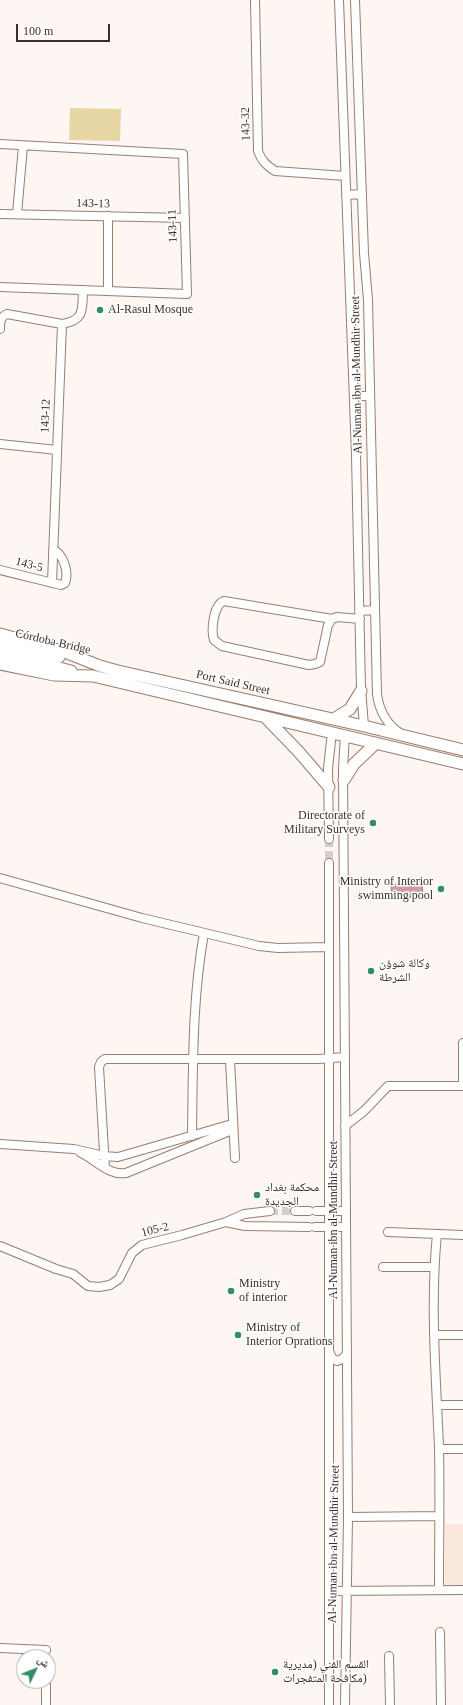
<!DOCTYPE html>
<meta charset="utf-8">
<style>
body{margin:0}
#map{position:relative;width:463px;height:1705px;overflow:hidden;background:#fdf6f2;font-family:"Times New Roman","Noto Naskh Arabic",serif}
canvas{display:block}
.north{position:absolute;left:16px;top:1649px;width:40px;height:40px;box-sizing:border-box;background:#fff;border:1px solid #b1aba9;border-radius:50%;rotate:47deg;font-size:11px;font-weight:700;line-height:16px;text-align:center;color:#3c2e27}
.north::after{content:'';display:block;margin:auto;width:14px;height:18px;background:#348c60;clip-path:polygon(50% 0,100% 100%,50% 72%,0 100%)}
.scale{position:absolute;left:16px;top:24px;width:94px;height:18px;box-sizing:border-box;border:2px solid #3c2e27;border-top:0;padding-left:5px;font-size:12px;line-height:14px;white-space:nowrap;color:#3c2e27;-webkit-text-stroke:3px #fff;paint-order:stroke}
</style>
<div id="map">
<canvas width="463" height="1705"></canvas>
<div class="north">ش</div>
<div class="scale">100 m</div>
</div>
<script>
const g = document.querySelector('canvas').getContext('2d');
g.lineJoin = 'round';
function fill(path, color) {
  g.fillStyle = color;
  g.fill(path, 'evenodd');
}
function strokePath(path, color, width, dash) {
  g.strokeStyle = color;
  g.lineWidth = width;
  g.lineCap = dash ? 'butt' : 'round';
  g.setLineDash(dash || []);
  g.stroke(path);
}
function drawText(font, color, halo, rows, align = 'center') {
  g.font = font + ' "Times New Roman","Noto Naskh Arabic",serif';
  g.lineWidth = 3;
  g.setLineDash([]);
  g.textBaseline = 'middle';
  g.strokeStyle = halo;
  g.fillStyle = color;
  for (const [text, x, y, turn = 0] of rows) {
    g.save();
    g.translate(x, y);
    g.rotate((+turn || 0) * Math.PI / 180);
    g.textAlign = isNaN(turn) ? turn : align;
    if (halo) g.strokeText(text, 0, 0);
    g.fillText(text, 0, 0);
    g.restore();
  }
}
fill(new Path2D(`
 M 445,1524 L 463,1524 L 463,1586 L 445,1586 Z`), '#fae8df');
fill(new Path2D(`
 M 70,108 L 121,109 L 120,141 L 69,140 Z`), '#e7d7a4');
const water = new Path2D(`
 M 422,882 L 423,896 L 392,899 L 391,885 Z`);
fill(water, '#d399a6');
strokePath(water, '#a67980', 1);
strokePath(new Path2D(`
 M 329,839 L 329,863
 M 270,1211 L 295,1211`), '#d6cec9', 8, [8, 4]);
const minor = new Path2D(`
 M 255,0 L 258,151 C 261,160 266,165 275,171 L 345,176
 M 339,0 L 356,455 L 361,689 L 364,726
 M 355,0 L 364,253 L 368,300 L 377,694 C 379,710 387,726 402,734
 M 0,144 L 183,154 L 187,294 L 0,287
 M 346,195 L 362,194
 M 0,214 L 185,218
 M 17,214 L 23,146
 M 108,291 L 108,216
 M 62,324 C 85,320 82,310 83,290
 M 0,329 C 0,322 0,317 7,314 L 62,324 L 52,583
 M 354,396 L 370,396
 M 0,444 L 57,450
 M 0,570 L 61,585 L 65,583 C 69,573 64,554 53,550
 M 359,611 L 375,610
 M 332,619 L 328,625 L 320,662 L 315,664 L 309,665 L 222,646 L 214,640 C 211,631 213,605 224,601 L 332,619 L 337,617 L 360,619
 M 329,839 L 328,768 L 332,732
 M 329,863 L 329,1705
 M 0,878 L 142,918 L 259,946 L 278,948 L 329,947
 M 230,1060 L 235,1158
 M 345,1126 L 364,1111 L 388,1086 L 463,1086 L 463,1043
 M 192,1136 C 193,1067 192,1000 204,933
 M 0,1144 L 74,1149 L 104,1156 L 118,1157 L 232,1124
 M 81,1153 C 96,1160 109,1176 126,1173 L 232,1130
 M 105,1168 L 99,1067 L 101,1062 L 105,1059 L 318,1059 L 345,1057
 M 295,1211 L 309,1211
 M 316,1211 L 345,1211
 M 226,1222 L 245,1226 L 309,1227
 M 315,1227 L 345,1227
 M 388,1232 L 463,1235
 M 437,1234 C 430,1305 436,1376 439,1447 C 440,1494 439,1542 439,1590
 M 0,1246 L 56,1269 L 73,1274 L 88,1286 L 99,1287 L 110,1285 L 119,1279 L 132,1253 L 142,1245 L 182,1235 L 226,1222 L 244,1214 L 270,1211
 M 383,1267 L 434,1267
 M 434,1335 L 463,1335
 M 330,1353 L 332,1358 L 337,1361 L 342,1359 L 346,1355
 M 437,1405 L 463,1405
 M 439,1449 L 463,1449
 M 348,1517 L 438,1516
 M 330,1591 L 463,1590
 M 440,1632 L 441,1705
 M 0,1648 L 46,1650
 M 389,1656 L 390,1705
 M 46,1681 L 46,1705
 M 345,1705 L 348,1517 L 343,769 L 345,735`);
const major = new Path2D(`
 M 0,634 L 62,651 L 100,666 L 118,671 L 364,726 L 463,750
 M 0,644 L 59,657
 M 0,653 L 71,671
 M 0,664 L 54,675 L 93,676 L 463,764
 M 265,717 L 298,751 L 329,787
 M 334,719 L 350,709 L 361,691
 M 344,780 L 354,764 L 376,743`);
strokePath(minor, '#9d7d6c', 10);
strokePath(major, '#9d7d6c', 13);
strokePath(minor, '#fff', 8);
strokePath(major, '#fff', 11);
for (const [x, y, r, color] of [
 [100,310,4,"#348c60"],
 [373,823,4,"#348c60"],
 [441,889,4,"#348c60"],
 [371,971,4,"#348c60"],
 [257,1195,4,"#348c60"],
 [231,1291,4,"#348c60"],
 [238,1335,4,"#348c60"],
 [275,1672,4,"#348c60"]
]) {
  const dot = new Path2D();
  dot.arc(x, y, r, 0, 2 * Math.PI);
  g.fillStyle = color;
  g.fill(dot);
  strokePath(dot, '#fff', 1.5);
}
drawText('12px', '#3c2e27', '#fff', [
 ["143-32",246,124,-91],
 ["143-13",93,204,1],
 ["143-11",173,226,-92],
 ["Al-Numan ibn al-Mundhir Street",357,375,-91],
 ["143-12",46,416,-88],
 ["143-5",29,565,15],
 ["Córdoba Bridge",53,642,13],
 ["Port Said Street",233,683,13],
 ["Al-Numan ibn al-Mundhir Street",334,1220,-90],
 ["105-2",155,1230,-14],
 ["Al-Numan ibn al-Mundhir Street",334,1544,-89]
]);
drawText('12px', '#3c2e27', '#fff', [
 ["Al-Rasul Mosque",108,310],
 ["Directorate of",365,816,"right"],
 ["Military Surveys",365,830,"right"],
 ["Ministry of Interior",433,882,"right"],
 ["swimming pool",433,896,"right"],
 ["وكالة شوؤن",379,964],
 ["الشرطة",379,978],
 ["محكمة بغداد",265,1188],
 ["الجديدة",265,1202],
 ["Ministry",239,1284],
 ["of interior",239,1298],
 ["Ministry of",246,1328],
 ["Interior Oprations",246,1342],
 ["القسم الفني (مديرية",283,1665],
 ["مكافحة المتفجرات)",283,1679]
], 'left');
</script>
